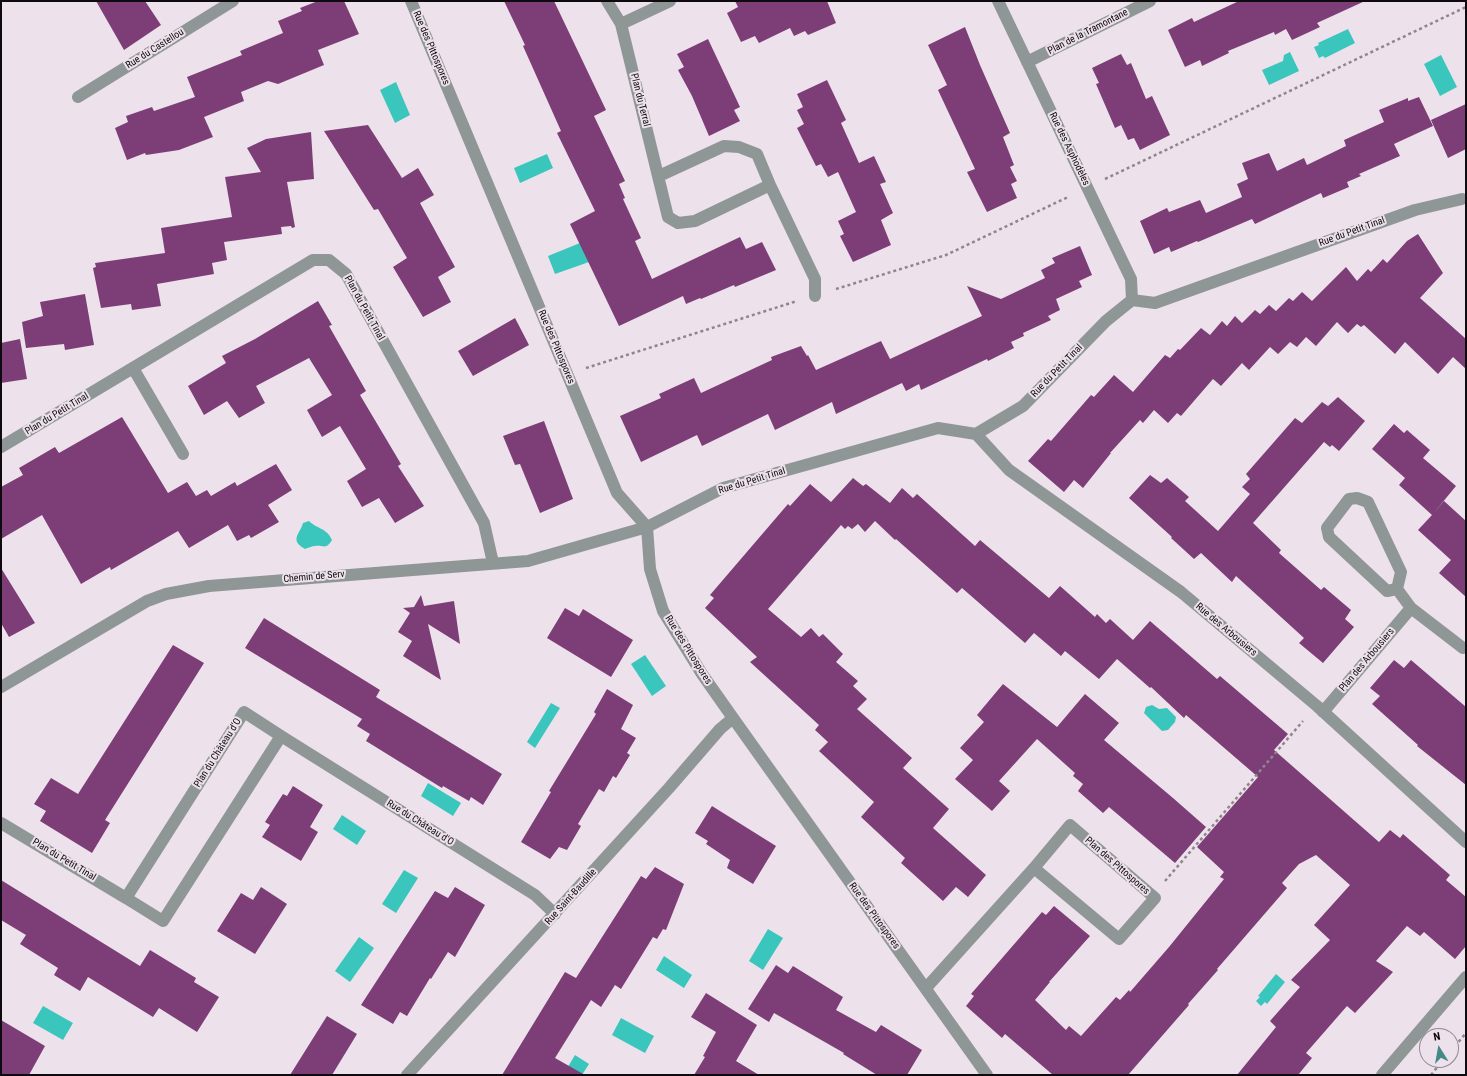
<!DOCTYPE html>
<meta charset="utf-8">
<style>
body{margin:0}
#map{position:relative;width:1467px;height:1076px;overflow:hidden;background:#ede1eb;font-family:"Roboto Condensed",sans-serif}
canvas{display:block}
.frame{position:absolute;inset:0;border:2px solid #0e0a0d;pointer-events:none}
.north{position:absolute;left:1419px;top:1028px;width:40px;height:40px;box-sizing:border-box;background:#ede1eb;border:1px solid #948b92;border-radius:50%;rotate:349deg;font-size:11px;font-weight:700;line-height:16px;text-align:center;color:#0e0a0d}
.north::after{content:'';display:block;margin:auto;width:14px;height:18px;background:#438a84;clip-path:polygon(50% 0,100% 100%,50% 72%,0 100%)}
</style>
<div id="map">
<canvas width="1467" height="1076"></canvas>
<div class="frame"></div>
<div class="north">N</div>
</div>
<script>
const g = document.querySelector('canvas').getContext('2d');
g.lineJoin = 'round';
function fill(path, color) {
  g.fillStyle = color;
  g.fill(path, 'evenodd');
}
function strokePath(path, color, width, dash) {
  g.strokeStyle = color;
  g.lineWidth = width;
  g.lineCap = dash ? 'butt' : 'round';
  g.setLineDash(dash || []);
  g.stroke(path);
}
function drawText(font, color, halo, rows, align = 'center') {
  g.font = font + ' "Roboto Condensed",sans-serif';
  g.lineWidth = 4;
  g.setLineDash([]);
  g.textBaseline = 'middle';
  g.strokeStyle = halo;
  g.fillStyle = color;
  for (const [text, x, y, turn = 0] of rows) {
    g.save();
    g.translate(x, y);
    g.rotate((+turn || 0) * Math.PI / 180);
    g.textAlign = isNaN(turn) ? turn : align;
    if (halo) g.strokeText(text, 0, 0);
    g.fillText(text, 0, 0);
    g.restore();
  }
}
fill(new Path2D(`
 M 1348,29 L 1355,43 L 1325,58 L 1323,56 L 1319,58 L 1314,47 L 1319,45 L 1318,43 Z
 M 1290,52 L 1299,71 L 1269,85 L 1262,70 L 1283,61 L 1284,55 Z
 M 1441,55 L 1457,87 L 1440,96 L 1424,64 Z
 M 396,82 L 410,115 L 395,123 L 380,90 Z
 M 547,154 L 553,168 L 520,183 L 514,168 Z
 M 580,243 L 589,262 L 555,274 L 548,256 Z
 M 309,521 C 317,529 327,528 332,540 C 326,550 324,545 315,546 C 312,546 308,548 305,549 C 289,540 300,534 303,523 Z
 M 645,655 L 666,686 L 652,696 L 631,664 Z
 M 551,703 L 560,708 L 535,748 L 527,742 Z
 M 1152,705 L 1159,709 L 1167,708 L 1176,717 L 1175,722 L 1168,730 L 1162,731 L 1144,713 L 1146,707 Z
 M 428,783 L 461,803 L 453,816 L 421,796 Z
 M 342,815 L 366,831 L 357,845 L 333,829 Z
 M 404,870 L 418,878 L 396,913 L 382,904 Z
 M 768,929 L 783,938 L 763,970 L 749,961 Z
 M 359,937 L 374,948 L 350,982 L 335,971 Z
 M 664,956 L 692,975 L 684,988 L 656,970 Z
 M 1276,974 L 1285,982 L 1267,1004 L 1265,1002 L 1261,1006 L 1256,1001 L 1260,997 L 1258,996 Z
 M 43,1006 L 73,1023 L 63,1040 L 33,1023 Z
 M 621,1018 L 654,1036 L 645,1053 L 612,1035 Z
 M 575,1055 L 589,1064 L 582,1075 L 563,1075 Z`), '#3ac6bc');
fill(new Path2D(`
 M 96,1 L 145,1 L 161,25 L 124,50 Z
 M 318,1 L 344,1 L 359,34 L 318,50 L 324,65 L 278,84 L 268,81 L 241,92 L 244,101 L 204,117 L 213,137 L 179,150 L 146,155 L 145,153 L 127,160 L 115,128 L 128,122 L 126,116 L 152,107 L 154,111 L 195,97 L 187,77 L 242,55 L 240,51 L 283,33 L 278,21 L 302,11 L 300,8 Z
 M 504,1 L 554,1 L 606,110 L 594,116 L 625,181 L 619,184 L 625,198 L 623,199 L 641,238 L 635,241 L 652,279 L 740,237 L 746,249 L 762,242 L 776,270 L 735,287 L 734,285 L 701,299 L 700,298 L 686,304 L 683,296 L 619,326 L 570,224 L 595,211 L 557,133 L 561,131 L 523,46 L 525,45 Z
 M 735,1 L 827,1 L 836,23 L 808,35 L 805,31 L 794,36 L 790,28 L 759,43 L 755,36 L 741,42 L 727,13 L 738,7 Z
 M 1239,1 L 1365,1 L 1317,23 L 1320,27 L 1292,40 L 1286,29 L 1275,35 L 1274,32 L 1228,51 L 1229,53 L 1202,66 L 1200,60 L 1185,67 L 1168,30 L 1192,18 L 1194,22 Z
 M 965,27 L 980,65 L 1010,133 L 1003,137 L 1014,165 L 1010,167 L 1017,181 L 1011,184 L 1017,198 L 987,212 L 967,172 L 975,169 L 938,90 L 947,85 L 928,45 Z
 M 708,39 L 740,107 L 734,110 L 740,121 L 709,136 L 692,96 L 678,70 L 684,67 L 677,54 Z
 M 1121,54 L 1127,65 L 1131,63 L 1146,99 L 1152,96 L 1170,135 L 1140,150 L 1134,138 L 1128,140 L 1121,125 L 1115,128 L 1096,84 L 1099,83 L 1092,68 Z
 M 827,80 L 846,120 L 841,123 L 859,163 L 874,156 L 886,182 L 880,184 L 893,213 L 881,220 L 891,245 L 853,262 L 840,236 L 844,234 L 838,221 L 856,212 L 838,172 L 828,177 L 821,164 L 816,166 L 797,128 L 804,124 L 797,110 L 803,107 L 797,94 Z
 M 1419,97 L 1433,126 L 1394,144 L 1400,156 L 1359,174 L 1361,176 L 1347,182 L 1349,187 L 1323,198 L 1321,193 L 1255,224 L 1252,219 L 1198,242 L 1197,241 L 1171,252 L 1169,247 L 1154,254 L 1140,221 L 1167,208 L 1169,212 L 1200,200 L 1206,213 L 1242,197 L 1237,184 L 1248,179 L 1242,163 L 1269,153 L 1277,171 L 1304,158 L 1307,165 L 1346,146 L 1344,140 L 1384,122 L 1379,110 L 1408,98 L 1408,101 Z
 M 1466,104 L 1466,149 L 1448,158 L 1431,120 Z
 M 368,125 L 402,178 L 418,168 L 434,195 L 420,203 L 455,267 L 438,277 L 451,302 L 423,317 L 393,267 L 407,258 L 378,209 L 374,210 L 324,131 Z
 M 311,132 L 314,179 L 287,182 L 295,227 L 292,228 L 291,226 L 281,227 L 282,234 L 224,242 L 227,260 L 212,263 L 214,274 L 157,284 L 161,306 L 132,310 L 131,304 L 101,308 L 93,268 L 96,267 L 95,263 L 165,253 L 161,228 L 232,217 L 225,177 L 261,172 L 247,148 L 266,139 Z
 M 1418,234 L 1443,273 L 1420,298 L 1466,339 L 1466,369 L 1453,357 L 1438,374 L 1405,342 L 1395,354 L 1364,325 L 1361,327 L 1357,324 L 1348,333 L 1337,322 L 1316,346 L 1306,337 L 1297,347 L 1290,342 L 1278,354 L 1270,347 L 1249,370 L 1242,363 L 1221,386 L 1213,379 L 1181,416 L 1177,413 L 1168,423 L 1154,410 L 1143,423 L 1140,420 L 1110,453 L 1111,453 L 1083,488 L 1074,480 L 1064,492 L 1028,461 L 1048,439 L 1051,441 L 1091,395 L 1094,397 L 1114,375 L 1133,392 L 1165,355 L 1170,358 L 1178,349 L 1180,350 L 1201,328 L 1210,335 L 1222,321 L 1227,326 L 1235,316 L 1242,323 L 1255,310 L 1260,314 L 1269,305 L 1276,311 L 1289,298 L 1293,301 L 1302,292 L 1312,301 L 1346,267 L 1357,281 L 1368,269 L 1371,272 L 1383,259 L 1387,263 L 1407,241 Z
 M 1080,246 L 1092,275 L 1079,281 L 1082,287 L 1056,299 L 1060,310 L 1048,316 L 1051,320 L 1023,333 L 1024,336 L 1011,342 L 1014,348 L 988,361 L 987,359 L 921,390 L 919,384 L 906,391 L 902,383 L 836,414 L 832,402 L 775,430 L 768,414 L 702,446 L 697,435 L 641,462 L 620,416 L 661,398 L 659,394 L 694,378 L 701,393 L 772,360 L 771,357 L 801,346 L 807,356 L 808,355 L 816,370 L 881,341 L 890,359 L 982,316 L 967,286 L 1001,299 L 1045,278 L 1041,270 L 1055,263 L 1052,258 Z
 M 85,294 L 94,345 L 65,350 L 64,344 L 26,348 L 22,322 L 43,316 L 40,302 Z
 M 318,301 L 332,325 L 329,326 L 366,391 L 360,395 L 401,464 L 398,466 L 424,506 L 395,523 L 379,498 L 362,507 L 347,481 L 366,469 L 340,426 L 322,437 L 307,410 L 332,395 L 309,358 L 256,386 L 265,403 L 239,418 L 227,401 L 204,415 L 188,386 L 226,363 L 222,356 L 255,339 Z
 M 515,318 L 529,345 L 473,376 L 458,351 Z
 M 20,339 L 27,379 L 1,383 L 1,343 Z
 M 1338,397 L 1365,421 L 1339,451 L 1332,445 L 1330,447 L 1324,442 L 1253,523 L 1281,550 L 1279,553 L 1321,590 L 1324,587 L 1351,610 L 1345,619 L 1354,627 L 1323,663 L 1299,643 L 1304,638 L 1236,576 L 1232,582 L 1201,553 L 1194,559 L 1171,538 L 1172,537 L 1129,498 L 1150,475 L 1161,483 L 1167,478 L 1189,497 L 1185,501 L 1218,531 L 1250,494 L 1242,487 L 1250,479 L 1246,474 L 1295,418 L 1302,423 L 1322,402 L 1328,406 Z
 M 122,417 L 168,493 L 187,482 L 196,496 L 207,490 L 211,496 L 235,482 L 237,486 L 276,464 L 292,490 L 268,505 L 279,522 L 251,538 L 249,535 L 237,541 L 228,525 L 189,548 L 178,531 L 111,570 L 110,567 L 81,584 L 42,515 L 1,539 L 1,487 L 23,475 L 19,468 L 55,447 L 59,453 Z
 M 544,421 L 573,499 L 540,513 L 520,464 L 515,465 L 503,436 Z
 M 1394,424 L 1404,433 L 1407,430 L 1430,450 L 1423,458 L 1456,486 L 1433,514 L 1444,501 L 1466,521 L 1466,597 L 1439,573 L 1451,560 L 1418,530 L 1432,515 L 1399,485 L 1405,478 L 1372,449 Z
 M 853,478 L 863,486 L 866,484 L 890,503 L 902,488 L 913,498 L 917,494 L 975,546 L 980,540 L 1049,598 L 1060,586 L 1095,617 L 1097,614 L 1106,623 L 1110,619 L 1133,640 L 1150,621 L 1217,679 L 1220,676 L 1288,734 L 1274,750 L 1379,842 L 1390,830 L 1400,838 L 1403,834 L 1450,875 L 1446,880 L 1466,897 L 1466,946 L 1455,959 L 1424,932 L 1420,936 L 1407,926 L 1376,961 L 1393,972 L 1355,1013 L 1347,1006 L 1306,1053 L 1312,1058 L 1298,1075 L 1237,1075 L 1276,1027 L 1270,1021 L 1300,987 L 1291,980 L 1330,940 L 1314,925 L 1350,885 L 1316,855 L 1299,864 L 1282,883 L 1287,888 L 1217,969 L 1218,970 L 1188,1004 L 1189,1005 L 1128,1075 L 1053,1075 L 1005,1034 L 1002,1038 L 966,1006 L 974,996 L 971,994 L 1042,912 L 1046,915 L 1054,906 L 1090,936 L 1049,982 L 1050,982 L 1035,1000 L 1066,1030 L 1069,1026 L 1081,1036 L 1116,997 L 1120,1000 L 1129,990 L 1130,992 L 1169,947 L 1224,879 L 1220,877 L 1224,872 L 1197,847 L 1258,777 L 1186,715 L 1184,718 L 1151,687 L 1150,688 L 1117,659 L 1099,679 L 1065,651 L 1061,656 L 1034,633 L 1025,643 L 962,588 L 957,593 L 896,539 L 895,540 L 875,521 L 865,532 L 858,524 L 852,529 L 848,526 L 845,529 L 841,525 L 768,609 L 801,637 L 811,628 L 819,637 L 823,634 L 843,654 L 836,662 L 858,681 L 853,686 L 867,699 L 857,709 L 912,758 L 903,768 L 949,809 L 933,828 L 986,875 L 968,897 L 956,887 L 943,901 L 901,863 L 905,858 L 861,817 L 874,802 L 819,751 L 828,742 L 815,730 L 819,725 L 750,662 L 757,657 L 705,608 L 714,598 L 710,595 L 788,504 L 790,506 L 810,484 L 831,502 Z
 M 1,568 L 35,623 L 9,637 L 1,623 Z
 M 421,595 L 424,606 L 454,601 L 460,644 L 428,624 L 441,680 L 403,656 L 412,641 L 398,632 L 410,613 L 403,608 L 414,607 Z
 M 565,608 L 579,616 L 583,609 L 633,640 L 611,677 L 547,638 Z
 M 264,618 L 380,690 L 376,697 L 502,774 L 483,805 L 471,797 L 469,801 L 443,786 L 442,788 L 366,741 L 370,734 L 357,726 L 362,719 L 245,648 Z
 M 173,645 L 204,663 L 105,820 L 110,823 L 92,853 L 40,821 L 46,811 L 34,804 L 51,778 L 78,794 Z
 M 1394,660 L 1404,668 L 1411,660 L 1466,707 L 1466,785 L 1417,746 L 1418,745 L 1372,704 L 1380,696 L 1370,688 Z
 M 1003,684 L 1057,727 L 1085,694 L 1119,723 L 1104,740 L 1173,798 L 1206,827 L 1175,863 L 1109,807 L 1103,813 L 1078,791 L 1083,784 L 1073,776 L 1075,773 L 1037,739 L 999,781 L 1010,791 L 992,811 L 955,779 L 973,760 L 960,748 L 984,722 L 977,715 Z
 M 607,689 L 633,705 L 621,729 L 636,738 L 627,753 L 630,755 L 616,778 L 613,776 L 604,792 L 599,789 L 578,824 L 581,826 L 567,850 L 559,847 L 550,859 L 521,842 L 551,792 L 549,791 L 596,714 L 594,712 Z
 M 293,786 L 323,805 L 310,827 L 318,832 L 301,861 L 262,837 L 270,825 L 265,822 L 283,794 L 287,796 Z
 M 712,806 L 776,846 L 753,884 L 727,868 L 730,860 L 706,844 L 708,841 L 695,833 Z
 M 655,867 L 684,884 L 666,930 L 663,929 L 657,939 L 653,937 L 621,989 L 615,985 L 601,1007 L 591,1000 L 555,1058 L 585,1075 L 502,1075 L 565,972 L 576,978 L 641,876 L 646,879 Z
 M 1,880 L 140,966 L 150,950 L 196,978 L 194,982 L 219,997 L 197,1032 L 159,1008 L 153,1017 L 88,977 L 80,991 L 54,975 L 58,968 L 20,944 L 26,935 L 1,920 Z
 M 261,887 L 287,904 L 255,954 L 217,931 L 241,893 L 253,900 Z
 M 455,887 L 485,905 L 455,957 L 448,952 L 431,979 L 430,978 L 407,1016 L 400,1012 L 393,1024 L 361,1005 L 435,891 L 448,898 Z
 M 776,965 L 788,973 L 793,966 L 843,997 L 836,1010 L 876,1032 L 881,1025 L 922,1050 L 907,1075 L 877,1075 L 843,1054 L 844,1053 L 774,1013 L 769,1022 L 748,1009 Z
 M 706,993 L 757,1025 L 736,1061 L 759,1075 L 694,1075 L 705,1057 L 703,1056 L 716,1032 L 691,1017 Z
 M 327,1016 L 357,1034 L 332,1075 L 290,1075 Z
 M 1,1020 L 45,1046 L 29,1075 L 1,1075 Z`), '#7d3e77');
strokePath(new Path2D(`
 M 1105,179 L 1466,7
 M 836,289 L 946,255 L 1068,197
 M 586,368 L 797,301
 M 1165,881 L 1303,721
 M 1451,1051 L 1466,1033
 M 1431,1075 L 1443,1060`), '#8f868d', 2.5, [3, 3]);
strokePath(new Path2D(`
 M 411,1 L 617,493 L 647,527 L 650,569 L 663,611 L 702,674 L 733,718 L 987,1075
 M 607,1 L 621,24 L 668,217 L 678,223 L 695,221 L 770,185
 M 998,1 L 1131,279 L 1132,300
 M 621,24 L 670,1
 M 1027,62 L 1150,1
 M 78,97 L 233,1
 M 659,176 L 724,146 L 739,147 L 757,154 L 770,185 L 815,279 L 815,296
 M 133,368 L 183,454
 M 976,434 L 1009,470 L 1181,592 L 1317,706 L 1466,842
 M 1,447 L 313,260 L 329,260 L 346,274 L 484,523 L 493,563
 M 1397,589 L 1387,591 L 1329,537 L 1327,528 L 1349,499 L 1357,498 L 1368,502 L 1401,572 L 1397,589 L 1411,608 L 1463,648
 M 1,687 L 147,601 L 166,594 L 209,586 L 528,561 L 647,527 L 723,488 L 938,428 L 976,434 L 1023,406 L 1106,321 L 1132,300 L 1155,303 L 1415,210 L 1462,199
 M 244,712 L 281,736 L 163,921 L 126,898 Z
 M 1323,712 L 1411,608
 M 281,736 L 535,895 L 555,914
 M 1,823 L 126,898
 M 926,988 L 1034,868 L 1070,825 L 1155,898 L 1119,939 L 1034,868
 M 407,1075 L 669,788 L 720,729 L 733,718
 M 1382,1075 L 1466,977`), '#8f9796', 12);
drawText('10px', '#0e0a0d', '#ede1eb', [
 ["Plan de la Tramontane",1088,32,-27],
 ["Rue des Pittospores",431,48,67],
 ["Rue du Castellou",155,49,-32],
 ["Plan du Terral",640,100,76],
 ["Rue des Asphodèles",1069,149,64],
 ["Rue du Petit Tinal",1352,232,-20],
 ["Plan du Petit Tinal",364,308,61],
 ["Rue des Pittospores",556,347,67],
 ["Rue du Petit Tinal",1057,371,-46],
 ["Plan du Petit Tinal",57,414,-31],
 ["Rue du Petit Tinal",752,481,-17],
 ["Chemin de Serv",314,577,-5],
 ["Rue des Arbousiers",1226,630,40],
 ["Rue des Pittospores",688,650,58],
 ["Plan des Arbousiers",1367,660,-50],
 ["Plan du Château d'O",218,753,-58],
 ["Rue du Château d'O",420,823,32],
 ["Plan du Petit Tinal",64,860,31],
 ["Plan des Pittospores",1117,866,41],
 ["Rue Saint-Baudille",571,897,-48],
 ["Rue des Pittospores",874,916,54]
]);
</script>
